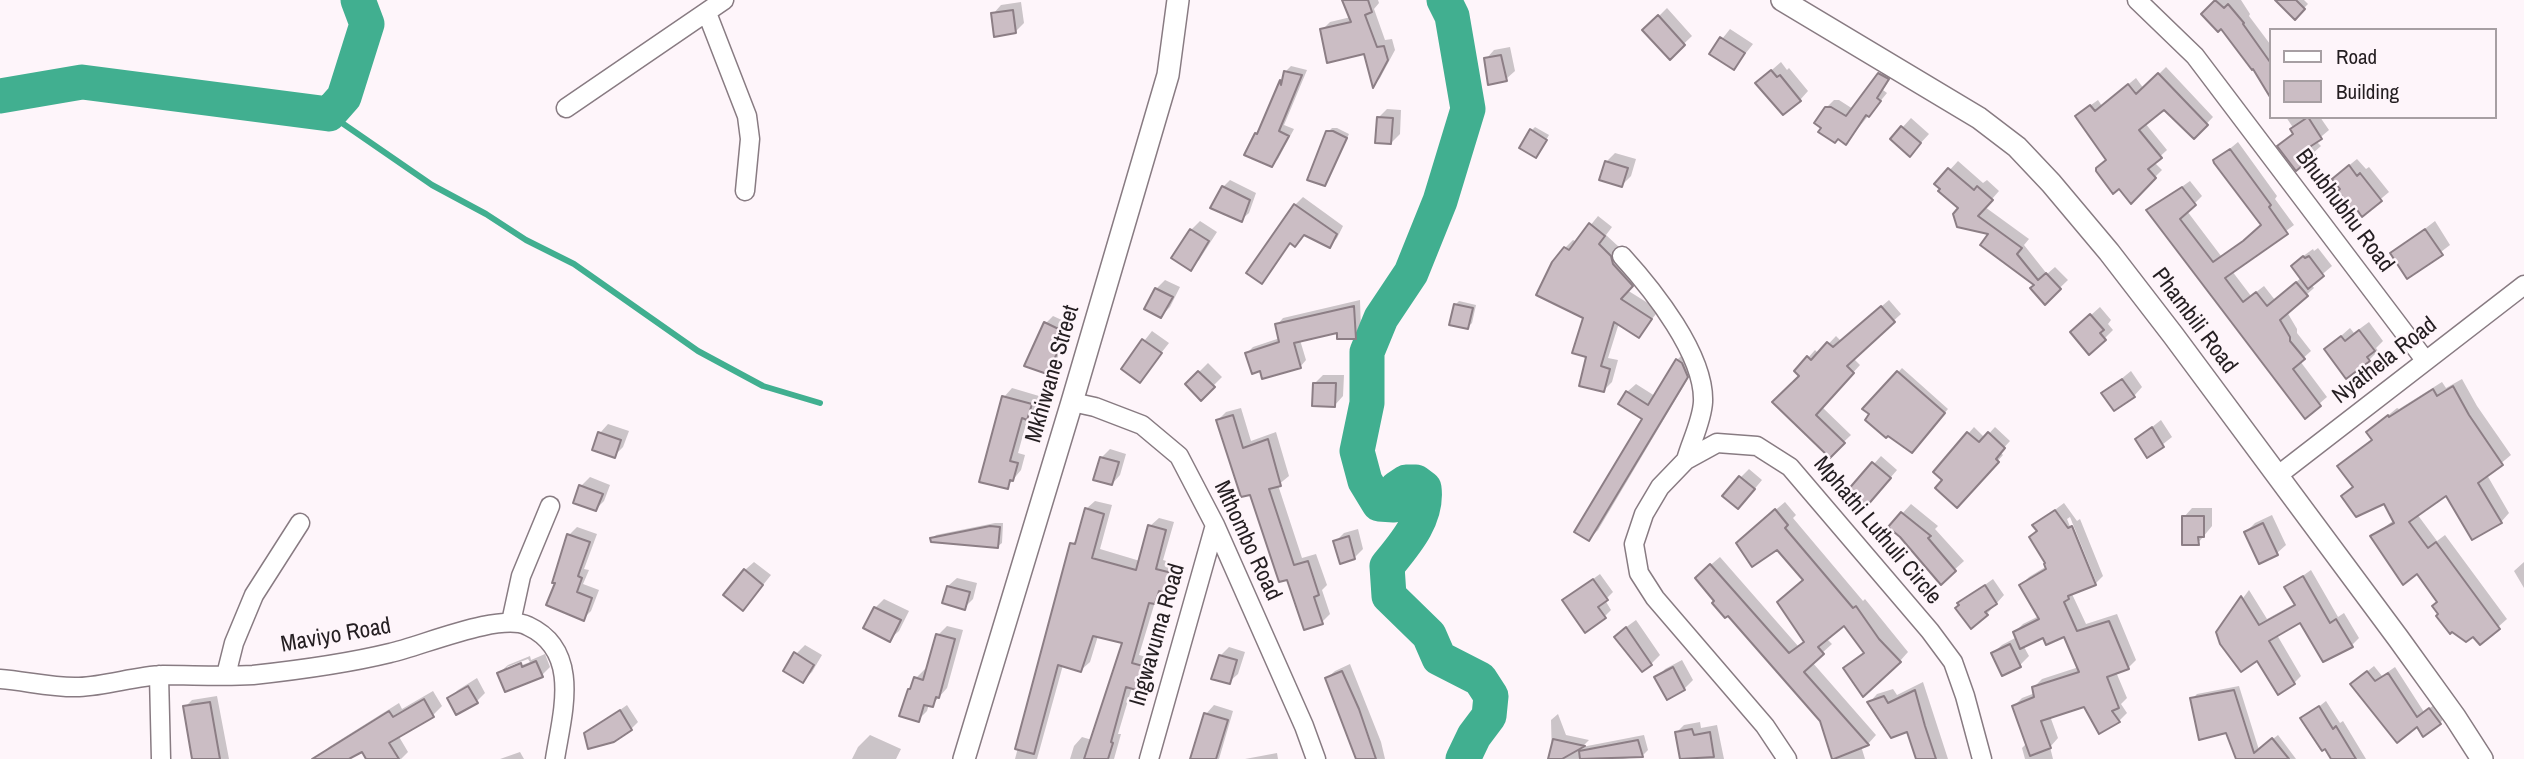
<!DOCTYPE html>
<style>
body{margin:0}
#map{position:relative;width:2524px;height:759px;overflow:hidden;background:#fef5fa;font-family:"Archivo Narrow",sans-serif}
canvas{display:block}
.legend{position:absolute;left:2269px;top:28px;width:228px;height:91px;box-sizing:border-box;background:#fef5fa;border:2px solid #a79fa3;margin:0;padding:9px 12px;list-style:none;font-size:21px;color:#241e21}
.legend li{display:flex;align-items:center;gap:14px;height:35px}
.legend b{width:35px;border:2px solid #a79fa3}
</style>
<div id="map">
<canvas width="2524" height="759"></canvas>
<ul class="legend">
<li><b style="height:9px;background:#fff"></b>Road</li>
<li><b style="height:19px;background:#cbbdc4"></b>Building</li>
</ul>
</div>
<script>
const g = document.querySelector('canvas').getContext('2d');
g.lineJoin = 'round';
function fill(path, color) {
  g.fillStyle = color;
  g.fill(path, 'evenodd');
}
function strokePath(path, color, width, dash) {
  g.strokeStyle = color;
  g.lineWidth = width;
  g.lineCap = dash ? 'butt' : 'round';
  g.setLineDash(dash || []);
  g.stroke(path);
}
function drawText(font, color, halo, rows, align = 'center') {
  g.font = font + ' "Archivo Narrow",sans-serif';
  g.lineWidth = 5;
  g.setLineDash([]);
  g.textBaseline = 'middle';
  g.strokeStyle = halo;
  g.fillStyle = color;
  for (const [text, x, y, turn = 0] of rows) {
    g.save();
    g.translate(x, y);
    g.rotate((+turn || 0) * Math.PI / 180);
    g.textAlign = isNaN(turn) ? turn : align;
    if (halo) g.strokeText(text, 0, 0);
    g.fillText(text, 0, 0);
    g.restore();
  }
}
fill(new Path2D(`
 M 1344,0 L 1378,0 L 1379,3 L 1374,9 L 1385,40 L 1392,39 L 1395,50 L 1380,78 L 1374,85 L 1366,52 L 1322,30 L 1330,22 L 1351,17 Z
 M 2217,0 L 2241,0 L 2250,14 L 2249,16 L 2270,44 L 2270,92 L 2254,66 L 2222,26 L 2203,14 Z
 M 2292,0 L 2304,0 L 2308,4 L 2295,17 Z
 M 1021,2 L 1024,23 L 1015,32 L 993,14 L 1001,5 Z
 M 1667,8 L 1692,36 L 1670,57 L 1645,30 Z
 M 1730,29 L 1753,44 L 1734,68 L 1711,53 Z
 M 1510,47 L 1515,71 L 1506,79 L 1486,59 L 1494,50 Z
 M 1781,62 L 1787,70 L 1789,68 L 1808,91 L 1800,100 L 1757,83 Z
 M 1291,66 L 1307,70 L 1284,125 L 1294,129 L 1278,159 L 1272,165 L 1257,134 L 1261,130 L 1285,72 Z
 M 1887,67 L 1895,72 L 1883,90 L 1887,93 L 1846,143 L 1824,127 L 1826,108 L 1834,100 L 1839,100 L 1853,109 Z
 M 2166,67 L 2213,117 L 2194,137 L 2164,108 L 2145,123 L 2167,150 L 2154,162 L 2162,170 L 2131,201 L 2107,159 L 2084,110 L 2098,100 L 2102,106 L 2136,78 L 2144,89 Z
 M 1387,109 L 1401,110 L 1400,134 L 1391,143 L 1378,118 Z
 M 2286,117 L 2320,117 L 2329,130 L 2316,141 L 2321,146 L 2296,168 L 2296,132 Z
 M 1911,118 L 1929,134 L 1918,146 L 1892,139 Z
 M 1535,127 L 1549,135 L 1539,152 L 1531,131 Z
 M 1332,128 L 1337,128 L 1349,134 L 1328,180 L 1324,184 L 1328,132 Z
 M 2238,142 L 2277,196 L 2275,199 L 2294,225 L 2232,271 L 2251,296 L 2264,286 L 2275,300 L 2302,277 L 2302,257 L 2313,249 L 2314,251 L 2318,248 L 2332,266 L 2311,284 L 2314,288 L 2287,312 L 2297,329 L 2297,333 L 2311,351 L 2300,361 L 2327,397 L 2305,416 L 2149,210 L 2190,181 L 2202,196 L 2187,211 L 2221,256 L 2253,234 L 2263,225 L 2215,161 Z
 M 1615,153 L 1636,159 L 1631,176 L 1622,185 L 1606,162 Z
 M 2357,159 L 2366,169 L 2369,167 L 2389,192 L 2363,214 L 2342,171 Z
 M 1958,161 L 1983,183 L 1987,180 L 1999,191 L 1985,207 L 2029,239 L 2024,245 L 2047,274 L 2055,267 L 2068,280 L 2045,302 L 2036,284 L 1991,233 L 1960,208 L 1937,184 Z
 M 1230,180 L 1256,193 L 1249,213 L 1241,220 L 1223,187 Z
 M 1303,197 L 1343,226 L 1337,238 L 1330,246 L 1305,234 L 1295,244 L 1291,241 L 1262,281 L 1295,205 Z
 M 1598,216 L 1612,227 L 1606,235 L 1619,247 L 1621,255 L 1640,277 L 1627,290 L 1659,310 L 1639,336 L 1619,323 L 1608,358 L 1618,360 L 1612,382 L 1604,390 L 1588,356 L 1585,317 L 1565,248 L 1573,240 L 1577,242 Z
 M 1200,221 L 1217,232 L 1199,260 L 1190,268 L 1191,230 Z
 M 2435,221 L 2450,245 L 2408,277 L 2392,254 Z
 M 1165,280 L 1180,287 L 1170,307 L 1161,316 L 1146,309 L 1156,289 Z
 M 1360,300 L 1361,330 L 1355,337 L 1339,331 L 1300,340 L 1306,360 L 1300,367 L 1261,369 L 1247,353 L 1253,347 L 1280,338 L 1277,325 L 1283,318 Z
 M 1889,300 L 1901,314 L 1853,358 L 1860,365 L 1822,407 L 1851,435 L 1830,455 L 1801,376 L 1808,358 L 1815,350 L 1819,354 L 1836,336 L 1841,341 Z
 M 1459,301 L 1476,305 L 1472,323 L 1468,327 L 1455,305 Z
 M 2100,307 L 2111,320 L 2108,324 L 2113,330 L 2105,338 L 2081,324 Z
 M 1053,316 L 1073,325 L 1054,365 L 1047,372 L 1046,323 Z
 M 2369,322 L 2383,341 L 2376,348 L 2378,351 L 2369,360 L 2346,377 L 2326,349 L 2350,328 L 2354,333 Z
 M 1152,331 L 1169,343 L 1140,380 L 1123,368 Z
 M 1686,351 L 1695,367 L 1598,530 L 1589,539 L 1644,418 L 1627,392 L 1636,384 L 1655,396 L 1677,360 Z
 M 1208,363 L 1222,377 L 1201,398 L 1187,384 Z
 M 1902,368 L 1948,409 L 1915,447 L 1865,409 Z
 M 2131,371 L 2142,387 L 2134,396 L 2104,393 Z
 M 1323,375 L 1344,375 L 1343,396 L 1335,405 L 1314,384 Z
 M 2462,379 L 2477,406 L 2511,455 L 2487,475 L 2509,513 L 2501,522 L 2447,494 L 2417,514 L 2437,541 L 2445,535 L 2507,619 L 2480,643 L 2417,572 L 2372,537 L 2394,520 L 2384,502 L 2343,496 L 2354,486 L 2339,466 L 2373,439 L 2368,432 L 2397,408 L 2399,409 L 2442,382 L 2446,388 Z
 M 1012,388 L 1039,396 L 1036,409 L 1028,417 L 1018,453 L 1025,455 L 1021,470 L 1007,487 L 1004,397 Z
 M 1241,408 L 1251,441 L 1276,432 L 1289,476 L 1278,485 L 1302,558 L 1316,554 L 1327,585 L 1322,590 L 1330,614 L 1322,622 L 1288,578 L 1218,420 L 1226,412 Z
 M 2161,420 L 2172,437 L 2148,456 L 2137,439 Z
 M 608,424 L 629,431 L 623,447 L 614,456 L 600,433 Z
 M 1974,427 L 1985,438 L 1995,427 L 2010,441 L 2000,452 L 2003,455 L 1963,500 L 1936,472 Z
 M 1110,449 L 1126,454 L 1120,475 L 1112,484 L 1101,458 Z
 M 1881,456 L 1897,470 L 1873,498 L 1850,491 Z
 M 1749,469 L 1762,480 L 1747,498 L 1740,478 Z
 M 590,477 L 610,485 L 604,501 L 596,509 L 581,486 Z
 M 1095,501 L 1112,505 L 1100,549 L 1140,561 L 1150,526 L 1159,518 L 1174,522 L 1163,560 L 1179,565 L 1174,582 L 1155,602 L 1139,655 L 1158,660 L 1151,681 L 1143,690 L 1132,687 L 1118,734 L 1121,734 L 1114,759 L 1070,759 L 1074,746 L 1082,737 L 1092,740 L 1124,642 L 1098,636 L 1090,662 L 1081,670 L 1063,665 L 1037,759 L 1015,759 L 1072,544 L 1079,538 L 1086,509 Z
 M 1785,502 L 1796,515 L 1793,518 L 1863,601 L 1865,599 L 1908,652 L 1900,661 L 1845,668 L 1865,652 L 1844,624 L 1826,638 L 1832,644 L 1812,662 L 1876,735 L 1868,744 L 1861,746 L 1865,759 L 1833,759 L 1822,721 L 1717,601 L 1706,569 L 1720,557 L 1798,646 L 1805,641 L 1805,579 L 1778,548 L 1747,534 Z
 M 2064,503 L 2077,521 L 2080,519 L 2103,576 L 2095,584 L 2072,594 L 2086,624 L 2117,614 L 2136,660 L 2128,668 L 2116,672 L 2127,698 L 2121,704 L 2127,713 L 2119,721 L 2085,705 L 2050,716 L 2058,738 L 2050,747 L 2053,759 L 2025,759 L 2022,748 L 2027,743 L 2014,706 L 2022,698 L 2035,693 L 2034,687 L 2042,679 L 2079,667 L 2065,635 L 2044,636 L 2023,645 L 2029,656 L 2020,665 L 1993,653 L 2002,645 L 2017,637 L 2015,632 L 2023,624 L 2039,616 L 2021,585 L 2029,577 L 2047,566 L 2038,530 L 2035,525 ZM 2070,517 L 2096,582 L 2092,582 L 2067,519 Z
 M 1911,504 L 1938,526 L 1935,529 L 1964,561 L 1941,582 L 1901,536 L 1890,527 Z
 M 2192,508 L 2212,508 L 2212,526 L 2198,543 L 2184,517 Z
 M 2272,515 L 2286,545 L 2277,553 L 2260,562 L 2246,532 L 2255,523 Z
 M 995,523 L 1003,523 L 1002,543 L 998,546 L 932,539 L 936,535 Z
 M 577,527 L 597,534 L 584,569 L 589,570 L 583,584 L 599,590 L 591,611 L 583,619 L 555,581 L 569,535 Z
 M 1358,529 L 1363,549 L 1354,558 L 1335,542 L 1344,533 Z
 M 754,562 L 771,575 L 751,600 L 745,570 Z
 M 2524,562 L 2524,588 L 2514,571 Z
 M 2311,570 L 2338,617 L 2344,613 L 2359,638 L 2352,645 L 2301,621 L 2277,635 L 2301,676 L 2294,683 L 2218,632 L 2249,590 L 2267,619 L 2296,603 L 2287,587 Z
 M 1600,574 L 1613,592 L 1605,600 L 1611,610 L 1605,616 L 1564,600 Z
 M 957,578 L 977,583 L 973,599 L 964,608 L 948,586 Z
 M 1993,579 L 2004,595 L 1987,614 L 1960,603 Z
 M 884,599 L 909,611 L 899,631 L 890,639 L 875,608 Z
 M 1636,620 L 1660,655 L 1651,664 L 1625,628 Z
 M 947,626 L 963,630 L 947,688 L 932,705 L 929,704 L 927,711 L 918,720 L 909,689 L 916,678 L 925,669 L 928,670 L 938,635 Z
 M 805,645 L 822,655 L 812,672 L 803,681 L 796,654 Z
 M 1229,647 L 1245,652 L 1238,674 L 1229,682 L 1220,656 Z
 M 545,654 L 550,667 L 542,675 L 499,673 L 508,665 L 530,656 L 531,660 ZM 528,659 L 530,662 L 507,671 L 507,667 Z
 M 1682,660 L 1693,680 L 1684,689 L 1668,698 L 1657,678 L 1665,669 Z
 M 1350,664 L 1381,742 L 1385,759 L 1357,759 L 1327,678 L 1335,671 Z
 M 2374,666 L 2382,676 L 2395,667 L 2424,712 L 2437,703 L 2446,716 L 2440,723 L 2417,724 L 2359,678 Z
 M 477,678 L 485,693 L 477,701 L 449,698 L 458,690 Z
 M 1923,682 L 1948,759 L 1917,759 L 1908,730 L 1869,703 L 1877,694 L 1893,689 L 1897,695 Z
 M 2239,686 L 2259,750 L 2278,735 L 2296,759 L 2238,759 L 2227,731 L 2192,699 L 2197,694 Z
 M 433,691 L 442,706 L 433,715 L 398,735 L 408,752 L 401,759 L 368,759 L 362,749 L 346,759 L 322,759 L 320,756 L 329,747 L 399,703 L 402,709 Z
 M 217,696 L 229,759 L 194,759 L 185,707 L 192,700 Z
 M 2326,701 L 2340,723 L 2343,721 L 2366,759 L 2334,759 L 2303,719 Z
 M 627,705 L 638,722 L 631,729 L 613,741 L 586,734 Z
 M 1214,705 L 1233,711 L 1219,759 L 1191,759 L 1206,714 Z
 M 1558,714 L 1566,735 L 1589,740 L 1582,747 L 1644,735 L 1648,750 L 1642,756 L 1623,759 L 1552,759 L 1551,720 Z
 M 1700,722 L 1701,728 L 1717,725 L 1724,759 L 1682,759 L 1676,733 L 1684,725 Z
 M 870,735 L 901,749 L 896,759 L 852,759 L 858,747 Z
 M 520,752 L 524,759 L 500,759 Z
 M 1277,753 L 1278,759 L 1245,759 Z`), '#0003');
strokePath(new Path2D(`
 M 329,114 L 432,185 L 486,214 L 526,240 L 574,264 L 698,351 L 763,386 L 820,403`), '#41af90', 6);
strokePath(new Path2D(`
 M 1444,0 L 1452,16 L 1468,109 L 1440,201 L 1411,273 L 1381,318 L 1367,352 L 1367,403 L 1357,451 L 1365,481 L 1379,504 L 1394,505 L 1397,488 L 1406,482 L 1416,482 L 1424,488 C 1428,518 1405,544 1387,566 L 1389,596 L 1429,635 L 1439,658 L 1480,679 L 1491,696 L 1489,716 L 1474,736 L 1463,759
 M 0,96 L 82,82 L 329,114 L 344,97 L 367,24 L 358,0`), '#41af90', 35);
const building = new Path2D(`
 M 1342,0 L 1368,0 L 1372,12 L 1365,15 L 1377,47 L 1384,46 L 1388,60 L 1373,88 L 1364,54 L 1327,63 L 1320,29 L 1351,22 Z
 M 2215,0 L 2224,8 L 2228,4 L 2244,23 L 2243,24 L 2270,62 L 2270,97 L 2253,69 L 2252,70 L 2221,29 L 2218,32 L 2201,14 Z
 M 2275,0 L 2296,0 L 2305,9 L 2295,20 Z
 M 1013,10 L 1016,33 L 994,37 L 991,13 Z
 M 1658,15 L 1685,45 L 1670,60 L 1642,30 Z
 M 1720,37 L 1745,53 L 1734,70 L 1709,54 Z
 M 1501,55 L 1507,81 L 1488,85 L 1484,58 Z
 M 1771,70 L 1777,77 L 1780,75 L 1801,101 L 1783,115 L 1755,83 Z
 M 1284,71 L 1302,75 L 1279,131 L 1289,136 L 1272,167 L 1244,155 L 1255,133 L 1257,134 L 1280,80 L 1281,85 Z
 M 1878,73 L 1889,79 L 1877,98 L 1881,101 L 1869,117 L 1866,115 L 1846,145 L 1838,139 L 1835,143 L 1818,132 L 1821,128 L 1814,123 L 1825,107 L 1831,107 L 1846,116 Z
 M 2158,73 L 2208,125 L 2194,139 L 2164,110 L 2139,130 L 2162,158 L 2148,169 L 2156,178 L 2131,204 L 2119,189 L 2113,194 L 2096,171 L 2096,168 L 2106,160 L 2075,116 L 2090,105 L 2095,111 L 2128,84 L 2136,94 Z
 M 1377,117 L 1393,118 L 1391,144 L 1375,143 Z
 M 2308,117 L 2322,139 L 2308,148 L 2315,155 L 2296,171 L 2277,146 L 2293,134 L 2290,129 Z
 M 1901,126 L 1921,143 L 1910,157 L 1890,139 Z
 M 1530,129 L 1547,140 L 1536,158 L 1519,148 Z
 M 1326,131 L 1333,131 L 1347,138 L 1325,186 L 1307,180 Z
 M 2230,149 L 2271,205 L 2269,207 L 2288,234 L 2225,278 L 2243,302 L 2256,292 L 2267,306 L 2296,282 L 2308,296 L 2280,320 L 2290,337 L 2290,341 L 2305,359 L 2293,369 L 2321,406 L 2305,419 L 2146,210 L 2182,187 L 2196,205 L 2180,219 L 2213,262 L 2243,241 L 2261,225 L 2214,163 L 2213,160 Z
 M 1605,161 L 1628,168 L 1622,187 L 1599,180 Z
 M 2349,165 L 2357,176 L 2360,173 L 2382,201 L 2362,217 L 2355,207 L 2352,209 L 2338,191 L 2340,189 L 2332,179 Z
 M 1948,168 L 1974,190 L 1977,186 L 1993,200 L 1978,216 L 2022,248 L 2017,254 L 2038,280 L 2046,273 L 2061,289 L 2045,305 L 2030,288 L 2034,285 L 1980,245 L 1988,234 L 1957,227 L 1953,214 L 1958,208 L 1938,191 L 1940,189 L 1934,184 Z
 M 1222,186 L 1250,200 L 1242,222 L 1210,208 Z
 M 1294,204 L 1337,234 L 1330,248 L 1304,235 L 1295,247 L 1290,243 L 1262,284 L 1246,273 Z
 M 1589,223 L 1605,236 L 1599,244 L 1611,256 L 1613,264 L 1633,286 L 1621,299 L 1652,319 L 1639,338 L 1614,322 L 1601,366 L 1610,369 L 1604,392 L 1579,386 L 1586,357 L 1572,353 L 1583,318 L 1536,295 L 1552,262 L 1564,247 L 1569,250 Z
 M 1190,229 L 1209,241 L 1191,271 L 1171,258 Z
 M 2425,229 L 2443,255 L 2407,279 L 2390,253 Z
 M 2303,256 L 2305,258 L 2309,256 L 2324,276 L 2308,289 L 2291,266 Z
 M 1155,288 L 1173,297 L 1161,318 L 1144,309 Z
 M 1454,304 L 1473,308 L 1468,329 L 1449,325 Z
 M 1354,306 L 1356,339 L 1337,339 L 1337,333 L 1294,343 L 1301,368 L 1262,379 L 1260,371 L 1252,374 L 1245,353 L 1279,342 L 1275,324 Z
 M 1881,306 L 1895,322 L 1847,366 L 1854,373 L 1816,415 L 1845,443 L 1830,458 L 1772,402 L 1799,376 L 1794,371 L 1807,356 L 1811,360 L 1827,342 L 1833,347 Z
 M 2090,314 L 2104,330 L 2100,333 L 2106,340 L 2089,355 L 2070,332 Z
 M 1044,322 L 1067,333 L 1047,374 L 1024,366 Z
 M 2359,330 L 2375,351 L 2367,357 L 2370,361 L 2346,379 L 2324,349 L 2341,336 L 2345,341 Z
 M 1142,339 L 1162,353 L 1140,383 L 1121,369 Z
 M 1676,359 L 1682,363 L 1688,377 L 1589,541 L 1574,532 L 1642,419 L 1618,404 L 1626,391 L 1648,405 Z
 M 1198,371 L 1215,387 L 1201,401 L 1185,384 Z
 M 1897,371 L 1945,413 L 1912,453 L 1888,436 L 1886,438 L 1865,420 L 1869,414 L 1862,409 Z
 M 2122,379 L 2135,397 L 2114,411 L 2101,393 Z
 M 1313,383 L 1336,383 L 1335,407 L 1312,406 Z
 M 2453,386 L 2469,415 L 2503,465 L 2478,483 L 2502,523 L 2472,540 L 2446,496 L 2409,522 L 2428,548 L 2436,542 L 2500,629 L 2480,645 L 2473,637 L 2466,642 L 2452,632 L 2450,634 L 2436,616 L 2438,614 L 2432,606 L 2437,602 L 2417,574 L 2403,585 L 2370,536 L 2394,523 L 2384,504 L 2356,517 L 2341,496 L 2353,487 L 2337,466 L 2372,440 L 2366,432 L 2388,415 L 2389,417 L 2433,389 L 2437,396 Z
 M 1002,396 L 1032,404 L 1027,420 L 1022,418 L 1010,461 L 1018,463 L 1013,481 L 1010,480 L 1008,489 L 979,482 Z
 M 1233,415 L 1243,448 L 1268,439 L 1281,486 L 1269,489 L 1294,565 L 1308,561 L 1319,595 L 1314,597 L 1323,624 L 1304,630 L 1287,580 L 1279,582 L 1250,495 L 1241,497 L 1216,420 Z
 M 2152,427 L 2164,447 L 2147,458 L 2135,439 Z
 M 598,432 L 621,440 L 615,458 L 592,450 Z
 M 1967,432 L 1979,442 L 1988,432 L 2005,448 L 1996,459 L 1999,462 L 1957,508 L 1935,488 L 1942,480 L 1933,472 Z
 M 1100,457 L 1119,462 L 1112,485 L 1093,480 Z
 M 1872,462 L 1891,478 L 1866,507 L 1847,491 Z
 M 1739,476 L 1755,489 L 1738,509 L 1722,496 Z
 M 579,485 L 603,494 L 596,511 L 573,503 Z
 M 1085,508 L 1104,514 L 1092,558 L 1136,570 L 1148,525 L 1166,530 L 1156,569 L 1172,573 L 1166,593 L 1159,591 L 1155,604 L 1149,603 L 1132,663 L 1150,668 L 1143,692 L 1126,687 L 1111,742 L 1113,743 L 1108,759 L 1084,759 L 1122,643 L 1093,636 L 1081,672 L 1058,665 L 1034,754 L 1015,749 L 1070,543 L 1075,544 Z
 M 1775,509 L 1788,525 L 1785,528 L 1853,608 L 1856,606 L 1879,639 L 1901,662 L 1863,697 L 1843,668 L 1864,653 L 1844,626 L 1818,647 L 1824,654 L 1804,672 L 1869,745 L 1834,759 L 1832,759 L 1820,721 L 1728,616 L 1725,618 L 1712,603 L 1714,601 L 1695,578 L 1710,564 L 1789,653 L 1804,642 L 1777,602 L 1803,580 L 1777,550 L 1752,567 L 1736,543 Z
 M 2055,510 L 2068,528 L 2072,526 L 2096,585 L 2068,596 L 2069,599 L 2064,602 L 2077,631 L 2109,621 L 2129,669 L 2107,677 L 2119,708 L 2112,711 L 2120,722 L 2099,734 L 2084,707 L 2041,721 L 2051,748 L 2030,756 L 2012,706 L 2034,697 L 2032,687 L 2079,672 L 2064,637 L 2046,645 L 2043,638 L 2020,649 L 2013,632 L 2039,619 L 2019,585 L 2046,569 L 2044,564 L 2045,563 L 2029,537 L 2037,531 L 2032,525 Z
 M 1901,512 L 1931,536 L 1928,538 L 1956,571 L 1941,585 L 1900,537 L 1888,527 Z
 M 2182,516 L 2204,516 L 2204,537 L 2198,537 L 2199,545 L 2182,545 Z
 M 2263,523 L 2278,555 L 2259,564 L 2244,532 Z
 M 990,526 L 1000,527 L 998,548 L 931,542 L 930,538 Z
 M 567,534 L 590,542 L 578,576 L 582,578 L 577,592 L 592,598 L 584,621 L 546,605 L 555,583 L 552,583 Z
 M 1349,536 L 1355,559 L 1340,564 L 1333,541 Z
 M 744,569 L 763,585 L 743,611 L 723,595 Z
 M 2303,576 L 2330,623 L 2336,619 L 2353,647 L 2323,662 L 2300,623 L 2269,641 L 2295,684 L 2278,695 L 2257,661 L 2241,672 L 2220,644 L 2216,632 L 2241,596 L 2259,625 L 2295,605 L 2284,587 Z
 M 1593,579 L 1608,600 L 1598,607 L 1606,618 L 1585,633 L 1562,600 Z
 M 1985,585 L 1997,604 L 1985,612 L 1988,615 L 1971,629 L 1955,608 L 1959,605 L 1957,603 Z
 M 947,586 L 970,592 L 965,610 L 942,603 Z
 M 874,607 L 901,620 L 890,642 L 863,628 Z
 M 1626,627 L 1652,665 L 1642,672 L 1614,637 Z
 M 936,634 L 955,639 L 939,698 L 936,697 L 933,707 L 924,705 L 919,722 L 899,716 L 908,689 L 910,689 L 914,677 L 923,680 Z
 M 2010,644 L 2021,667 L 2002,676 L 1991,653 Z
 M 794,652 L 814,665 L 803,683 L 783,671 Z
 M 1219,655 L 1237,660 L 1230,684 L 1211,679 Z
 M 536,661 L 543,677 L 505,692 L 497,673 L 521,663 L 522,667 Z
 M 1673,667 L 1685,690 L 1667,700 L 1654,677 Z
 M 1342,671 L 1359,709 L 1376,759 L 1356,759 L 1325,678 Z
 M 2367,671 L 2375,681 L 2388,673 L 2417,717 L 2429,708 L 2441,724 L 2423,737 L 2417,727 L 2397,743 L 2350,684 Z
 M 468,686 L 478,703 L 456,715 L 447,698 Z
 M 1915,690 L 1925,726 L 1936,759 L 1916,759 L 1907,732 L 1891,738 L 1867,702 L 1884,696 L 1888,703 Z
 M 2234,690 L 2254,753 L 2272,738 L 2289,759 L 2236,759 L 2226,733 L 2199,740 L 2190,698 Z
 M 424,699 L 434,717 L 389,743 L 399,759 L 366,759 L 362,752 L 349,759 L 312,759 L 389,711 L 393,717 Z
 M 210,702 L 220,759 L 192,759 L 183,706 Z
 M 2319,706 L 2333,729 L 2336,726 L 2356,759 L 2331,759 L 2325,749 L 2322,751 L 2300,718 Z
 M 620,710 L 632,730 L 614,742 L 588,749 L 584,733 Z
 M 1204,713 L 1228,720 L 1216,759 L 1190,759 Z
 M 1692,729 L 1694,735 L 1710,732 L 1714,757 L 1680,759 L 1675,732 Z
 M 1553,739 L 1585,746 L 1562,759 L 1548,759 Z
 M 1638,740 L 1643,757 L 1580,759 L 1579,751 Z`);
fill(building, '#cbbdc4');
strokePath(building, '#8c7e85', 2);
const minor = new Path2D(`
 M 2137,0 L 2195,56 L 2425,360
 M 707,13 L 747,116 L 750,139 L 745,191
 M 566,108 L 724,0
 M 1622,256 C 1653,290 1705,355 1703,402 C 1702,421 1691,442 1686,460
 M 1072,402 L 1095,407 L 1142,425 L 1179,456 L 1215,525 L 1304,726 L 1316,759
 M 2277,476 L 2524,285
 M 511,622 L 521,576 L 550,506
 M 159,675 L 161,759
 M 226,675 L 234,643 L 254,595 L 300,523
 M 0,679 C 26,681 53,688 79,687 C 107,686 135,676 163,675 C 193,675 224,677 253,675 C 299,670 345,664 390,653 C 422,646 500,612 528,626 C 582,651 562,714 555,759
 M 1149,759 L 1215,525
 M 1787,759 L 1765,726 L 1655,598 L 1639,573 L 1634,544 L 1644,514 L 1660,487 L 1686,460 L 1717,443 L 1757,446 L 1790,467 L 1930,631 L 1953,662 L 1965,696 L 1982,759`);
const tertiary = new Path2D(`
 M 1782,0 L 1979,118 L 2017,147 L 2051,183 L 2109,252 L 2173,335 L 2398,638 L 2455,717 L 2482,759
 M 964,759 L 1072,402 L 1168,75 L 1178,0`);
strokePath(minor, '#887b82', 21);
strokePath(tertiary, '#887b82', 24);
strokePath(minor, '#fff', 18);
strokePath(tertiary, '#fff', 21);
drawText('23px', '#241e21', '#fef5fa', [
 ["Bhubhubhu Road",2344,211,53],
 ["Phambili Road",2194,321,53],
 ["Nyathela Road",2385,361,-38],
 ["Mkhiwane Street",1053,374,-74],
 ["Mphathi Luthuli Circle",1877,531,50],
 ["Mthombo Road",1247,541,65],
 ["Ingwavuma Road",1158,635,-74],
 ["Maviyo Road",336,636,-10]
]);
</script>
